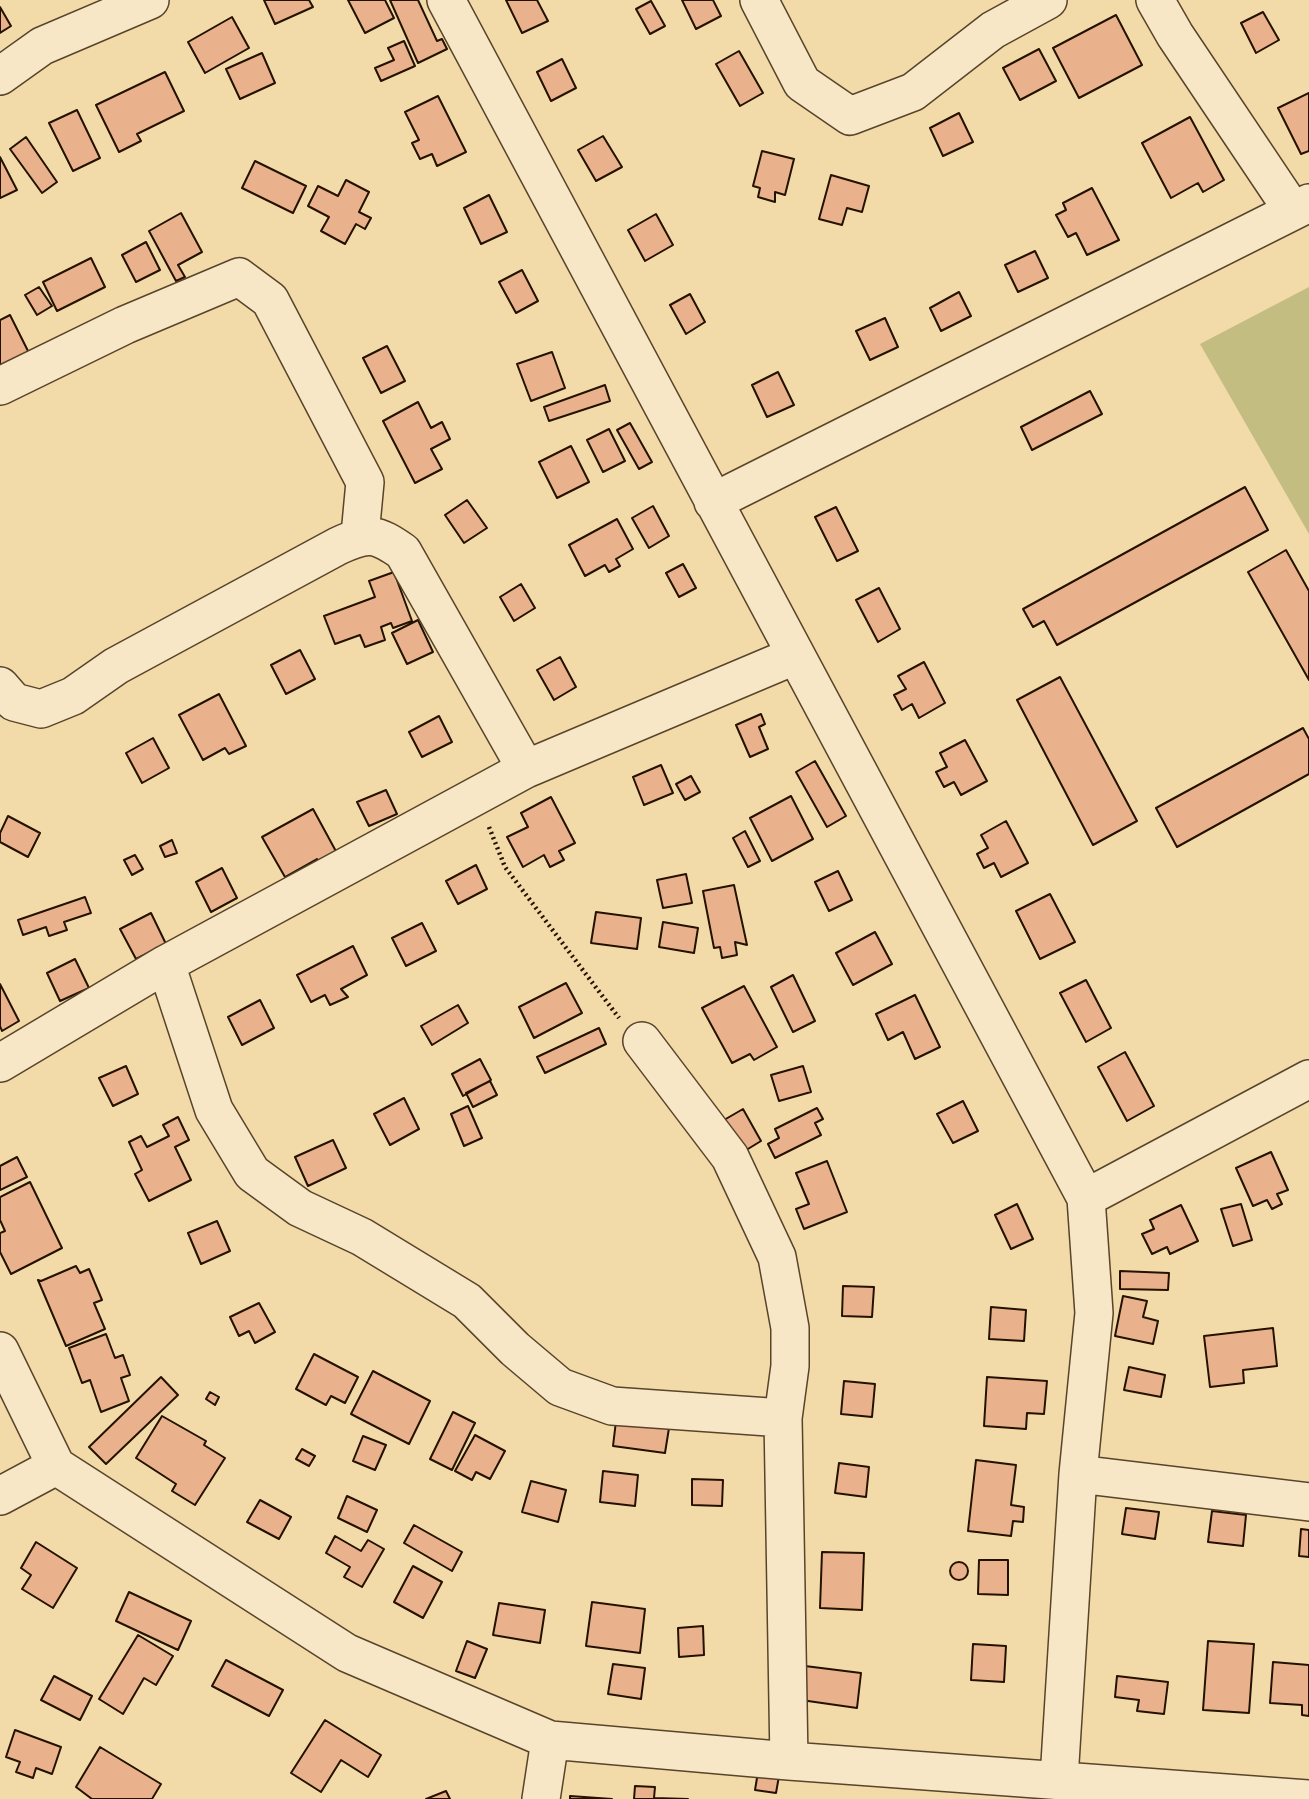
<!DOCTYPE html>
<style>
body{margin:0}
canvas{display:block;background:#f2daa9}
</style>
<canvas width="1309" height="1799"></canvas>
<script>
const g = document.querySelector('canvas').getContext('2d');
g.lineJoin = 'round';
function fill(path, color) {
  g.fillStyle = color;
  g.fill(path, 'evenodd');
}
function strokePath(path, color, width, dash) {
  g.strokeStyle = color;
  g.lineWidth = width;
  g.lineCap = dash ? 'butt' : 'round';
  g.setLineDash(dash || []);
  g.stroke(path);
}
fill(new Path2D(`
 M 1309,287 L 1309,534 L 1200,344 Z`), '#c3bd82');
const building = new Path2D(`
 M 264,0 L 309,0 L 313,7 L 275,24 Z
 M 348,0 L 385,0 L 394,18 L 365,33 Z
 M 390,0 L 418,0 L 437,41 L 442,39 L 447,49 L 418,63 Z
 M 506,0 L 537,0 L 548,21 L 522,33 Z
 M 682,0 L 713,0 L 721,16 L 696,29 Z
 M 651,1 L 665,26 L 650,34 L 636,9 Z
 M 0,7 L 11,26 L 0,33 Z
 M 1263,12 L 1279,40 L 1256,53 L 1241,23 Z
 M 1116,15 L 1142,65 L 1079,98 L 1053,48 Z
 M 232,17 L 249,48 L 205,73 L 188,42 Z
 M 404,41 L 415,66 L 381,81 L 375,68 L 394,60 L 388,48 Z
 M 1039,49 L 1056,81 L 1020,100 L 1003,68 Z
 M 739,51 L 763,93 L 740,106 L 716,64 Z
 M 262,53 L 275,83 L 240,99 L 226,69 Z
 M 562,59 L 576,88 L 551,101 L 537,72 Z
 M 165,72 L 184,111 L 137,134 L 141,141 L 119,152 L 96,105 Z
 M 1309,93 L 1309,151 L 1301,154 L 1278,108 Z
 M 438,96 L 466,152 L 437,166 L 432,154 L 420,159 L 412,143 L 419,140 L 405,112 Z
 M 77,110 L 100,158 L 73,171 L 49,123 Z
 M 959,113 L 973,142 L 943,156 L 930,128 Z
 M 1190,117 L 1224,180 L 1203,192 L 1198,183 L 1171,198 L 1142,143 Z
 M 603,136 L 622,167 L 596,181 L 578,150 Z
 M 26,137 L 57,182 L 42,193 L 10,149 Z
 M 762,151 L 794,159 L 785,195 L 775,192 L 775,202 L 758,197 L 760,188 L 753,186 Z
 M 0,157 L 17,190 L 0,198 Z
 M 255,161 L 306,186 L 293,213 L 242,188 Z
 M 831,175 L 869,186 L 862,212 L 847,208 L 842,225 L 819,219 Z
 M 346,180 L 369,192 L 359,212 L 371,218 L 365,229 L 356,224 L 345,244 L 321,231 L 329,217 L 308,206 L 318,186 L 338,196 Z
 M 1092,188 L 1119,240 L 1087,255 L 1076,233 L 1068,237 L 1056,215 L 1066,210 L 1063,203 Z
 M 489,195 L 507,232 L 481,244 L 464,208 Z
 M 181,213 L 202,252 L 178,265 L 185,277 L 176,281 L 149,231 Z
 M 656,214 L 673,245 L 645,261 L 628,230 Z
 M 146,242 L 160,270 L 136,282 L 122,255 Z
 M 1035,251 L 1048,278 L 1018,292 L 1005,265 Z
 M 91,258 L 105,287 L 57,311 L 43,282 Z
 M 522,270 L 538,301 L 516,313 L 499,282 Z
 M 39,287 L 52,306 L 37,315 L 25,295 Z
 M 959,292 L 971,316 L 941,331 L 930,308 Z
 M 690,294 L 705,322 L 686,334 L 670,305 Z
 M 10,315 L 32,359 L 7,372 L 0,364 L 0,320 Z
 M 885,318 L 898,347 L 870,360 L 856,331 Z
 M 387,346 L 405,381 L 381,393 L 363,358 Z
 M 552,352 L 565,388 L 531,401 L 517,364 Z
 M 778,372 L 794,405 L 767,417 L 752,385 Z
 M 605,385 L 610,401 L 549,421 L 544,407 Z
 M 1090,391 L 1102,414 L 1032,450 L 1021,427 Z
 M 418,402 L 431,428 L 442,422 L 450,439 L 431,449 L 442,469 L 415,483 L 383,421 Z
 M 630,423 L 652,462 L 639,469 L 617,430 Z
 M 609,429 L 625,461 L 603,472 L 587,440 Z
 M 571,446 L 589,482 L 557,498 L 539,462 Z
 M 1245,487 L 1268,530 L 1057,645 L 1044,621 L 1033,627 L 1023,609 Z
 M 467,500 L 487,528 L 464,543 L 445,515 Z
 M 653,506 L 669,536 L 649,548 L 632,518 Z
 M 836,507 L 858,551 L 837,561 L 815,517 Z
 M 617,519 L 633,549 L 616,559 L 620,566 L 609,572 L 605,565 L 585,576 L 569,545 Z
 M 1286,550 L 1309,591 L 1309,680 L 1248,572 Z
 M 683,564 L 696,588 L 679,597 L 666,573 Z
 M 394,572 L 412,621 L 393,628 L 391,623 L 381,627 L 385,640 L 365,647 L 360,635 L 335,644 L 324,616 L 375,597 L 369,581 Z
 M 521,584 L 535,608 L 514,621 L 500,597 Z
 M 879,588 L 900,629 L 878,642 L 856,600 Z
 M 418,620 L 433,652 L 407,664 L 392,633 Z
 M 300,650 L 315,679 L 286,694 L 271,665 Z
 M 560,657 L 576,687 L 554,700 L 537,670 Z
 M 924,662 L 945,703 L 919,718 L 912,704 L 902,710 L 894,695 L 906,689 L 898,676 Z
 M 1060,677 L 1137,821 L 1093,845 L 1017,700 Z
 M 219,694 L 246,746 L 229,754 L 225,748 L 203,760 L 179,715 Z
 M 761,714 L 765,724 L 759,727 L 768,749 L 750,757 L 736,725 Z
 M 439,716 L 452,742 L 422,757 L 409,732 Z
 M 1303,728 L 1309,739 L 1309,774 L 1177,847 L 1156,808 Z
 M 153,738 L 169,768 L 142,783 L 126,753 Z
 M 965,740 L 987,781 L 961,795 L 954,782 L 944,787 L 936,772 L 947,767 L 940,753 Z
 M 815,761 L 846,816 L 827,827 L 796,772 Z
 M 661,765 L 673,793 L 644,805 L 633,777 Z
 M 691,776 L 700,792 L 685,800 L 676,784 Z
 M 386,790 L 397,814 L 369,826 L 357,802 Z
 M 791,796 L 813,839 L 772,861 L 750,818 Z
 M 551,797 L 575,843 L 559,851 L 564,860 L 550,867 L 544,855 L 523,867 L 507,837 L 528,827 L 521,813 Z
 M 313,809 L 338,855 L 320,865 L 317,859 L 285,877 L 262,837 Z
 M 8,816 L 40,833 L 28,857 L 0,842 L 0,833 Z
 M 1006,821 L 1028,863 L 1001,877 L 994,863 L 984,868 L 977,854 L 988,848 L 981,835 Z
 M 745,831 L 760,861 L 748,867 L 733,838 Z
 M 172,840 L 177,853 L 165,857 L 160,846 Z
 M 135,855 L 143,869 L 132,875 L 124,860 Z
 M 476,865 L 487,889 L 458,904 L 446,881 Z
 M 222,868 L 237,898 L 211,912 L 196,882 Z
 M 838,871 L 852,900 L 829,911 L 815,882 Z
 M 686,874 L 692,903 L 663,908 L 657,880 Z
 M 734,885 L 747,945 L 735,942 L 737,955 L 722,958 L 720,947 L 714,948 L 703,891 Z
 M 1050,894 L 1075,942 L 1040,959 L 1016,911 Z
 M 85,897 L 91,913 L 64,922 L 67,930 L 49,936 L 46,927 L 23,935 L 18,920 Z
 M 596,912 L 641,918 L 637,949 L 591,943 Z
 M 151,913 L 166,944 L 136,959 L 120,929 Z
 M 663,922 L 698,928 L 694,953 L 659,947 Z
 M 422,923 L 436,951 L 406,966 L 392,938 Z
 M 875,932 L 892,964 L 853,985 L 836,953 Z
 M 353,946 L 367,975 L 341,989 L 348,997 L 330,1005 L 325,995 L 311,1002 L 297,975 Z
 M 75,959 L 89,988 L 60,1001 L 47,973 Z
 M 793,975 L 815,1021 L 793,1032 L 771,987 Z
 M 1086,980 L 1111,1028 L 1086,1042 L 1060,993 Z
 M 566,983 L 582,1013 L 534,1038 L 519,1007 Z
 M 0,984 L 19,1021 L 2,1031 L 0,1026 Z
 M 744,986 L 777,1047 L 754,1060 L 750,1054 L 732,1063 L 702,1008 Z
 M 915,995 L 940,1047 L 915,1059 L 903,1032 L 888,1040 L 876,1014 Z
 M 260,1000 L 274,1028 L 242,1045 L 228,1017 Z
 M 458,1005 L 468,1023 L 432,1045 L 421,1026 Z
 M 599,1028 L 606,1044 L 545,1073 L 537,1057 Z
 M 1125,1052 L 1154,1106 L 1127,1121 L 1098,1067 Z
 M 480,1059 L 491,1080 L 463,1096 L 452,1074 Z
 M 126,1066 L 138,1094 L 113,1106 L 99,1078 Z
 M 803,1066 L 811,1092 L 779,1101 L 771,1075 Z
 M 490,1081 L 497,1095 L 473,1107 L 466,1093 Z
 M 404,1098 L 419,1129 L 390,1145 L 374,1114 Z
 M 963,1101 L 978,1131 L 953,1143 L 937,1114 Z
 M 468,1106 L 482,1138 L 464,1146 L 451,1114 Z
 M 817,1108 L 823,1119 L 815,1123 L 821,1135 L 775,1158 L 768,1144 L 779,1138 L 775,1129 Z
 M 743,1109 L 761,1141 L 743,1152 L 724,1120 Z
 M 178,1117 L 189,1140 L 175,1147 L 191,1180 L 149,1201 L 135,1174 L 142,1170 L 129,1142 L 141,1136 L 147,1147 L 169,1136 L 163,1125 Z
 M 333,1140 L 346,1168 L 308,1186 L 295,1157 Z
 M 1271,1152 L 1288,1190 L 1277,1194 L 1282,1204 L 1272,1209 L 1267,1200 L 1253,1206 L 1236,1168 Z
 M 17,1157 L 27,1177 L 0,1190 L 0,1166 Z
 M 827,1161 L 847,1212 L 804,1229 L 796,1209 L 809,1204 L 796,1173 Z
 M 30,1182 L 62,1248 L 11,1274 L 0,1252 L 0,1233 L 5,1231 L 0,1220 L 0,1197 Z
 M 1017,1204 L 1033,1239 L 1011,1249 L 995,1215 Z
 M 1241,1204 L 1252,1240 L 1233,1246 L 1221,1209 Z
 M 1181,1205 L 1198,1241 L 1170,1254 L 1167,1247 L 1152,1254 L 1142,1234 L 1154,1229 L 1150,1220 Z
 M 217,1221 L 230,1251 L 201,1264 L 188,1233 Z
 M 76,1266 L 80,1273 L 89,1269 L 102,1300 L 94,1303 L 105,1329 L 66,1346 L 38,1280 L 41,1281 Z
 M 1120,1271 L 1169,1273 L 1168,1290 L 1120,1289 Z
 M 843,1286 L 874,1287 L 872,1317 L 842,1316 Z
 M 1123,1296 L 1147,1301 L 1143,1317 L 1158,1321 L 1153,1344 L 1115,1336 Z
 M 259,1303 L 275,1332 L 255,1343 L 249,1331 L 239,1336 L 230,1317 Z
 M 991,1307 L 1026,1310 L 1024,1341 L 989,1339 Z
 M 1273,1328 L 1277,1366 L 1243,1370 L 1244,1383 L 1210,1387 L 1204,1336 Z
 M 106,1334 L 115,1358 L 123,1355 L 130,1375 L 121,1378 L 129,1401 L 101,1412 L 90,1380 L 82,1383 L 69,1348 Z
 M 314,1354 L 358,1377 L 345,1403 L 331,1396 L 326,1405 L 296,1389 Z
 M 1129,1367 L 1165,1375 L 1161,1397 L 1124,1390 Z
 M 373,1371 L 430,1401 L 409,1444 L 351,1414 Z
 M 161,1377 L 178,1395 L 106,1464 L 89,1447 Z
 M 987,1377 L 1047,1381 L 1044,1414 L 1027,1413 L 1026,1429 L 984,1426 Z
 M 844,1381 L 875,1384 L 872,1417 L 841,1414 Z
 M 210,1392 L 219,1397 L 215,1405 L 206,1399 Z
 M 453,1412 L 475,1423 L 452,1470 L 430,1459 Z
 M 162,1416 L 206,1441 L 204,1445 L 225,1458 L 195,1505 L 172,1491 L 176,1484 L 136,1458 Z
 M 616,1421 L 669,1428 L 665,1453 L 613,1446 Z
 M 475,1435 L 505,1451 L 490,1479 L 476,1472 L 472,1480 L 455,1471 Z
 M 363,1436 L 386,1445 L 375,1470 L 353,1461 Z
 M 302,1449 L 315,1456 L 309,1466 L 296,1459 Z
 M 976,1460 L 1016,1465 L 1011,1505 L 1024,1507 L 1023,1522 L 1013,1521 L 1011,1536 L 968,1531 Z
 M 839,1463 L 869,1467 L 866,1497 L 835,1493 Z
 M 603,1471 L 638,1475 L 635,1506 L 600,1502 Z
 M 692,1479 L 723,1480 L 722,1506 L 692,1505 Z
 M 531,1481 L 566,1490 L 558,1522 L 522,1512 Z
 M 347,1496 L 377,1510 L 367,1532 L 338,1518 Z
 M 260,1500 L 291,1517 L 279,1539 L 247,1522 Z
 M 1126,1508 L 1159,1512 L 1155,1539 L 1122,1534 Z
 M 1212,1511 L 1246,1515 L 1243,1546 L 1208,1542 Z
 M 414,1525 L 462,1552 L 452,1571 L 404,1543 Z
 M 1301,1529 L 1309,1530 L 1309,1557 L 1299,1556 Z
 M 335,1536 L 361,1551 L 368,1540 L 384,1549 L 362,1587 L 344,1577 L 350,1567 L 326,1553 Z
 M 36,1542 L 77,1568 L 53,1608 L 22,1589 L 31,1575 L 21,1568 Z
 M 822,1552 L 864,1553 L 862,1610 L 820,1608 Z
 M 979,1560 L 1008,1560 L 1008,1595 L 978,1594 Z
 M950 1571a9 9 0 1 1 18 0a9 9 0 1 1-18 0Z
 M 413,1566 L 442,1582 L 423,1618 L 394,1602 Z
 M 129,1592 L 191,1621 L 178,1650 L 116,1621 Z
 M 592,1602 L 645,1609 L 640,1653 L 586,1646 Z
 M 499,1603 L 545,1610 L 540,1643 L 493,1635 Z
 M 703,1626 L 704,1655 L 679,1657 L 678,1628 Z
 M 138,1635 L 173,1656 L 156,1685 L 144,1678 L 123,1714 L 99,1699 Z
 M 467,1641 L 487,1649 L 475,1678 L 456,1671 Z
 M 1208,1641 L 1254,1644 L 1249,1713 L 1203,1710 Z
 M 973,1644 L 1006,1646 L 1004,1682 L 971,1680 Z
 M 226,1660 L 283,1690 L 269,1716 L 212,1686 Z
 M 1273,1662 L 1309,1665 L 1309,1716 L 1302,1715 L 1302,1705 L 1270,1703 Z
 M 613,1664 L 645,1668 L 641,1699 L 608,1694 Z
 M 805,1666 L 861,1673 L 857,1708 L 801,1700 Z
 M 54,1676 L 92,1696 L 80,1720 L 41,1700 Z
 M 1117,1676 L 1168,1682 L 1164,1714 L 1137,1711 L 1139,1700 L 1115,1697 Z
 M 325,1720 L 381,1755 L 368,1777 L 341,1760 L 321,1792 L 291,1773 Z
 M 15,1730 L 61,1747 L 52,1774 L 36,1768 L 33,1778 L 16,1772 L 20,1762 L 6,1757 Z
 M 100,1747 L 161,1784 L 152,1799 L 92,1799 L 76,1787 Z
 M 758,1772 L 779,1776 L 776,1793 L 755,1790 Z
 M 635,1786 L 655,1787 L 654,1798 L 688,1799 L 634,1799 Z
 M 446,1791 L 450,1799 L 426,1799 Z
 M 570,1796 L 612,1799 L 570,1799 Z`);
fill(building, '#e9b18c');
strokePath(building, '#241200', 2);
const minor = new Path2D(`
 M 446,0 L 1086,1198 L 1094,1313 L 1078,1474 L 1059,1779
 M 759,0 L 802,83 L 850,116 L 913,92 L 993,30 L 1048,0
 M 1155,0 L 1175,35 L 1293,211
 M 0,76 L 42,46 L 150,0
 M 0,386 L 125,325 L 239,277 L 270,300 L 365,482 L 360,535
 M 713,502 L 1309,203
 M 0,686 L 14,702 L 41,709 L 73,696 L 116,666 L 338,546 C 368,532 376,533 403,552 L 526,769
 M 166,964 L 214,1110 L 252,1173 L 300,1208 L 362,1237 L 467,1301 L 515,1349 L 560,1387 L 612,1406 L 783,1418
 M 642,1041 L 730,1157 L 777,1257 L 790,1328 L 790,1366 L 783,1418 L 789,1761
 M 0,1063 L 166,964 L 526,769 L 794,656
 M 1086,1198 L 1309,1079
 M 0,1351 L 56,1466 L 347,1653 L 550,1740 L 789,1761 L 1309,1799
 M 1078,1474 L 1309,1502
 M 0,1496 L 56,1466
 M 541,1799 L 550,1740`);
strokePath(minor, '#58442a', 40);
strokePath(new Path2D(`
 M 489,827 L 505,867 L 619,1018`), '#241200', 4.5, [2, 3.5]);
strokePath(minor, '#f7e7c7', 37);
</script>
